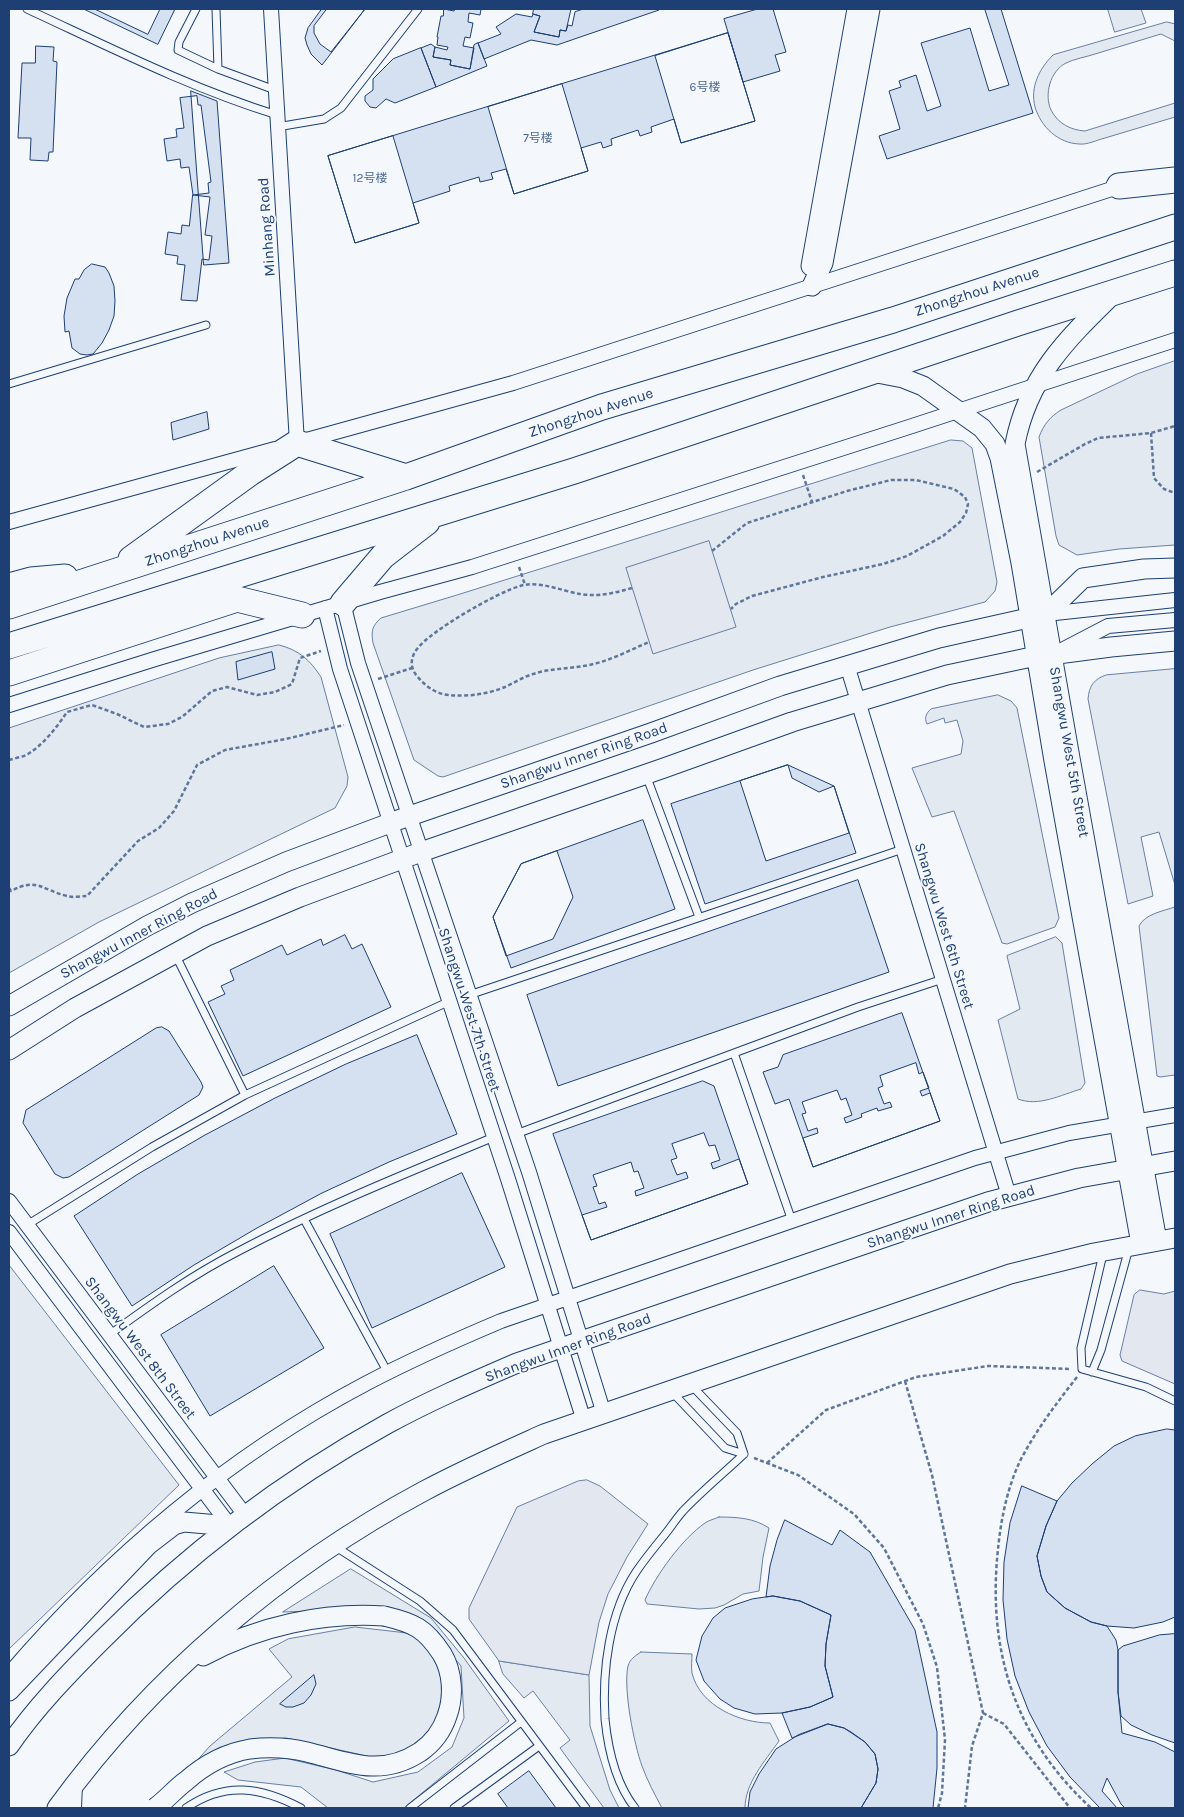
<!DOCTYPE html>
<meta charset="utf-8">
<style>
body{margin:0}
#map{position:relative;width:1184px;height:1817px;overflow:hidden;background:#f4f7fb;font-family:Karla,sans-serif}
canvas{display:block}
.frame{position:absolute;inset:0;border:10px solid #1d3f73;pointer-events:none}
</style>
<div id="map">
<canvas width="1184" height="1817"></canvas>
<div class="frame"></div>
</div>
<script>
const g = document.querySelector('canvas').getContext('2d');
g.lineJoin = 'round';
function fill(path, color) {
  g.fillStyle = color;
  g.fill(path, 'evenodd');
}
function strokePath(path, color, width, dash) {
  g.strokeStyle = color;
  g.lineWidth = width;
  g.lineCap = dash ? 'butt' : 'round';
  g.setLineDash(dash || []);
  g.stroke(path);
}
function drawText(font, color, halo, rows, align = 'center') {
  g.font = font + ' Karla,"Noto Sans SC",sans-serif';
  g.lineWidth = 4;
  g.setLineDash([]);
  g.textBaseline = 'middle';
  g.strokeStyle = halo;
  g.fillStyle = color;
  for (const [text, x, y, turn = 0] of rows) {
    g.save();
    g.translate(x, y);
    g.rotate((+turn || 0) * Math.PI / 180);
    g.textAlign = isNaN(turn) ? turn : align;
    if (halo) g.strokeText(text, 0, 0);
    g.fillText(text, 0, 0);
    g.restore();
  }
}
const green = new Path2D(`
 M 1108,9 L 1141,9 L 1146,23 L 1115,32 Z
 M 1167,22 L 1175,24 L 1175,41 L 1161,34 C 1139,41 1117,47 1095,54 C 1086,57 1074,59 1066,63 C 1050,71 1044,95 1051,110 C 1058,124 1071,130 1085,131 L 1175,103 L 1175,117 C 1152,124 1128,131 1105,138 C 1097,140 1087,145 1079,144 C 1058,143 1041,127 1035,107 C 1030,87 1039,69 1053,55 Z
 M 1175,361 L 1175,545 L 1119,549 L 1077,555 L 1059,545 L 1056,536 L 1039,437 C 1044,424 1050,417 1061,410 L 1137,374 Z
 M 951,440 L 963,441 L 972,448 L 997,582 L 995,591 L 985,602 L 890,627 L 753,670 L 443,777 L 438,776 L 414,760 L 373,643 C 371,631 372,626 381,618 L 457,595 Z
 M 279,645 C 299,650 310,660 321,677 L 348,777 L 347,786 L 335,808 L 99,922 L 9,973 L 9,728 L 219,658 Z
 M 1175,669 L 1175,885 L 1159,832 L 1141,837 L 1153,896 L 1128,904 L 1088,699 C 1089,686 1094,679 1106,675 Z
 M 998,695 L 1011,701 L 1017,708 L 1059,918 L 1055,927 L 1007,944 L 1002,943 L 954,811 L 932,817 L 912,768 L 961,754 L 963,741 L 957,720 L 945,723 L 944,718 L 927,724 C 924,718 926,713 931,709 Z
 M 1175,907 L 1175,1075 L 1160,1077 L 1157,1076 L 1139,926 C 1145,914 1163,911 1175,907 Z
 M 1056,937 L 1062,943 L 1085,1083 L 1081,1089 C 1061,1095 1038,1107 1018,1099 L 998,1020 L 1020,1009 L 1007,956 Z
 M 9,1265 L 179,1485 L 9,1649 Z
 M 719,1517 C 737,1517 754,1518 769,1528 L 763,1557 L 759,1591 L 743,1594 L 724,1605 L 715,1608 L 699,1609 L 647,1604 L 645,1600 C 656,1575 682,1539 705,1523 C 709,1520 715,1519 719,1517 Z
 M 351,1569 L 431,1618 L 464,1658 L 509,1721 L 404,1808 L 328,1808 L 301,1787 L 238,1780 L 224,1772 L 255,1762 L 285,1758 L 336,1770 L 373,1782 L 418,1772 L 452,1747 L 464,1718 L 461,1666 L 427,1625 L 392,1608 L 283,1612 Z
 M 355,1627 L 407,1633 L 427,1643 L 442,1670 L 442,1711 L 431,1733 L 410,1749 L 380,1759 L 286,1738 L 244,1742 L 193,1765 L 210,1746 L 292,1677 L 269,1649 L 288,1639 Z
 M 641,1652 L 692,1654 C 692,1660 691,1667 692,1673 C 700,1706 740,1723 770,1723 L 779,1741 C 765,1761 745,1783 745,1808 L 662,1808 C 655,1795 647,1780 642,1766 C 634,1744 623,1689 628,1666 C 630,1659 635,1656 641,1652 Z
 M 499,1661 L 589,1675 L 590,1726 L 610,1790 L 619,1808 L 604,1808 L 560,1748 L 570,1740 L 533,1691 L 524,1698 L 503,1674 Z`);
fill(green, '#e3e9f0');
strokePath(green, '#687fa3', 1);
const parking = new Path2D(`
 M 709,541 L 736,627 L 653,654 L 626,568 Z
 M 1140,1290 L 1164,1294 L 1175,1291 L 1175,1384 L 1122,1361 L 1120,1355 L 1134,1295 Z
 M 587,1480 L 600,1486 L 648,1524 L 627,1557 L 608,1594 L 599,1622 L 589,1675 L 499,1661 L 469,1619 L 469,1608 L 517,1507 L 578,1481 Z`);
fill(parking, '#e3e8f0');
strokePath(parking, '#687fa3', 1);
const building = new Path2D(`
 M 84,9 L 175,9 L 158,44 Z
 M 95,9 L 160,9 L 148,34 Z
 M 322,9 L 365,9 L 322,65 L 311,54 L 307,45 L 305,38 L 308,28 Z
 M 327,9 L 365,9 L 331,52 L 320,44 L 314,33 L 314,26 Z
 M 444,9 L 454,11 L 455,9 L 481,9 L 480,15 L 469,13 L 468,22 L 473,23 L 470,38 L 465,37 L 463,46 L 474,48 L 470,69 L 450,65 L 451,60 L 433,57 L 435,47 L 447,50 L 448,47 L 437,45 L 438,37 L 437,37 L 441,16 L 443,16 Z
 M 534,9 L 571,9 L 566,31 L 560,30 L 559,37 L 534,32 L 540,16 L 533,14 Z
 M 584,9 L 659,9 L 659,10 L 557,45 L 531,40 L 484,59 L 478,43 L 501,34 L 496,27 L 516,14 L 532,17 L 533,14 L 540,16 L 534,32 L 559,37 L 560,30 L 566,31 L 568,25 L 572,26 L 575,12 Z
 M 758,9 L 773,9 L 786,52 L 775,55 L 780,71 L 743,82 L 724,19 Z
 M 987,9 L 1001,9 L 1033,113 L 887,159 L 879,136 L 900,129 L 889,91 L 901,87 L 899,81 L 916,75 L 927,111 L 941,106 L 921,43 L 970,28 L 989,91 L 1009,85 L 985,10 Z
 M 728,33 L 755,121 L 681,143 L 674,119 L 651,127 L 652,132 L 640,136 L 638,130 L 611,139 L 612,145 L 603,148 L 601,142 L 581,148 L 588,171 L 514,194 L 506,169 L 491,173 L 493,179 L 480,182 L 479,177 L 449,186 L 450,191 L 413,203 L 419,223 L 355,243 L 328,156 Z
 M 728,33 L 755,121 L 681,143 L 655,56 Z
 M 478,43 L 487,66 L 436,87 L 421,48 L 431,44 L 435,47 L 433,57 L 451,60 L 450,65 L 470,69 L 474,45 Z
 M 36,46 L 54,47 L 53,61 L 57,62 L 53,152 L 49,152 L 48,161 L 30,160 L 31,138 L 18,138 L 22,63 L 35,63 Z
 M 421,48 L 436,87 L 395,103 L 386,99 L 376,108 L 370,107 L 365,101 L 365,96 L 373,90 L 373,79 L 393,59 Z
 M 562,84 L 588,171 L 514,194 L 488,107 Z
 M 191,91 L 217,101 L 229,263 L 204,265 Z
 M 197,96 L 198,105 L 201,105 L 211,182 L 208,183 L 209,193 L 193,195 L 189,167 L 181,168 L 180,159 L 167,161 L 164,139 L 177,137 L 176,129 L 184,128 L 180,98 Z
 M 393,136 L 419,223 L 355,243 L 328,156 Z
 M 193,195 L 210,197 L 205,235 L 212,236 L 209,260 L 202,259 L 197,301 L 181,300 L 185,265 L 177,264 L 178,256 L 165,254 L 168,232 L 181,234 L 182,225 L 189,226 Z
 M 92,264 L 105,267 L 109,273 L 114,286 L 115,301 L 114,316 L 109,330 L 102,343 L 93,354 L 87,355 L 80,354 L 72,348 L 69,331 L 65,332 L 64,316 L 67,298 L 75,279 L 79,279 L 84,270 Z
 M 207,412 L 209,429 L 173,440 L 171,423 Z
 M 272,652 L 275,669 L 238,680 L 236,662 Z
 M 788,765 L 792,778 L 819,792 L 834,786 L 849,833 L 766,861 L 740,781 Z
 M 788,765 L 834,786 L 856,853 L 705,904 L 671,804 Z
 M 643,820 L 675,909 L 511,968 L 493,917 L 521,864 Z
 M 557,851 L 573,897 L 553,939 L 506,956 L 493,917 L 521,864 Z
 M 858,880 L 889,972 L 558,1086 L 527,995 Z
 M 345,935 L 352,949 L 362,944 L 391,1007 L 243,1076 L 208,1002 L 225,994 L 221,986 L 234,980 L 230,970 L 282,945 L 287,955 L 321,939 L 323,945 Z
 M 902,1013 L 940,1121 L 813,1167 L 789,1099 L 775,1104 L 763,1072 L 778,1067 L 783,1055 Z
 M 162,1027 L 169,1031 L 201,1082 L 203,1087 L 199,1095 L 69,1177 L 63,1178 L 55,1174 L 23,1123 L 26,1110 L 156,1028 Z
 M 417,1035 L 457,1134 L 389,1162 L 322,1193 L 257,1228 L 194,1265 L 132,1306 L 74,1216 L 138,1174 L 205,1135 L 275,1098 L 346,1064 Z
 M 916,1063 L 919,1074 L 923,1072 L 929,1088 L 920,1091 L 922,1096 L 930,1093 L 940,1121 L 813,1167 L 803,1138 L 818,1133 L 817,1128 L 808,1131 L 802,1114 L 806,1113 L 802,1102 L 837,1090 L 841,1100 L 846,1098 L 852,1115 L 844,1118 L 846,1123 L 862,1117 L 861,1114 L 877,1108 L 878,1111 L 892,1107 L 890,1102 L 884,1104 L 878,1088 L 883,1086 L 880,1076 Z
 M 703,1081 L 714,1086 L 748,1184 L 591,1240 L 553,1134 Z
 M 704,1133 L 709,1146 L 715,1145 L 720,1160 L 711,1163 L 713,1169 L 739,1159 L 748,1184 L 591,1240 L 582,1215 L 607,1207 L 605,1202 L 599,1204 L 593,1187 L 597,1186 L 593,1175 L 631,1162 L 634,1172 L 638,1171 L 644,1188 L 635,1191 L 636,1196 L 688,1178 L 686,1172 L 677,1175 L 671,1160 L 677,1158 L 672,1144 Z
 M 462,1173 L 505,1267 L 372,1328 L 330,1234 Z
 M 274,1266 L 324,1348 L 210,1416 L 161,1335 Z
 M 1167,1429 L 1175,1430 L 1175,1617 L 1163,1622 L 1134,1628 L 1107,1626 L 1091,1622 L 1065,1608 L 1047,1592 L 1041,1576 L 1037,1556 L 1046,1526 L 1057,1501 L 1072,1483 L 1092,1464 L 1114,1446 L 1135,1436 Z
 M 1022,1486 L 1057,1501 L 1046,1526 L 1037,1556 L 1041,1576 L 1047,1592 L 1065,1608 L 1091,1622 L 1107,1626 L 1116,1640 L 1118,1650 L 1118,1692 L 1122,1733 L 1155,1742 L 1175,1752 L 1175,1808 L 1125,1808 L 1121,1804 L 1107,1778 L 1102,1791 L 1117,1808 L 1100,1808 L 1070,1777 L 1047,1746 L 1029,1712 L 1015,1676 L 1007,1639 L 1003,1600 L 1004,1562 L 1010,1523 Z
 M 785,1520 L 832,1545 L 840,1530 L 870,1552 L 915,1630 L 937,1732 L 937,1768 L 933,1808 L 861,1808 L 876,1783 L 878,1769 L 875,1754 L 865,1742 L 844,1728 L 828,1724 L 792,1738 L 782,1713 L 810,1707 L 833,1697 L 825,1666 L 826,1644 L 831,1615 L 800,1601 L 773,1596 L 766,1597 L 770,1566 L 777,1540 Z
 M 773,1596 L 800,1601 L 831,1615 L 826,1644 L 825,1666 L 833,1697 L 810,1707 L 782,1713 L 755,1714 L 734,1708 L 720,1699 L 704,1681 L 696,1660 L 702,1636 L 713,1618 L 725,1608 L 752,1599 Z
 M 1175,1634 L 1175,1743 L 1152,1735 L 1131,1725 L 1121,1716 L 1118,1692 L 1118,1650 L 1123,1646 L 1159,1635 Z
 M 314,1675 L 316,1684 L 311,1695 L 304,1703 L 293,1707 L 286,1707 L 280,1704 Z
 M 828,1724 L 844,1728 L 851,1732 L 865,1742 L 875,1754 L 878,1769 L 876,1783 L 861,1808 L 748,1808 L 750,1792 L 759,1774 L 776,1749 L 798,1735 Z
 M 529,1771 L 556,1808 L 508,1808 L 498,1794 Z`);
fill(building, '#d5e0f0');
strokePath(building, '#1d3f73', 1);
const lane = new Path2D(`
 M 27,9 C 109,47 190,88 277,115
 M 196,9 L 179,42 L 178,50 L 218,69
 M 216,9 L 218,69 L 275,90
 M 277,127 L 324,119 L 341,108 L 418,9
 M 9,384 L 206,325
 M 646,775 L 699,917
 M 175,954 L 245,1095
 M 469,995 L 903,849
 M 734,1053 L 792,1221
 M 516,1134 L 858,1007 L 943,979
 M 304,1219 L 388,1373
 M 27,1225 L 152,1147 L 245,1095 L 450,1001
 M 1103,1254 L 1081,1348 L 1082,1369 L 1146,1387 L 1175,1401
 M 109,1335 C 150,1305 192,1275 237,1252 C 320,1208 407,1173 494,1137
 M 1092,1372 L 1101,1350 L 1129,1248
 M 692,1386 L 737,1433 L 744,1454
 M 672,1392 L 725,1448 L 744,1454
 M 336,1547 L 420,1601 L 453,1630 L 586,1808
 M 186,1808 C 225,1781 261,1787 301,1808
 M 410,1808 L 521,1722
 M 454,1808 L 539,1746
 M 635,1808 C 616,1784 608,1749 605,1719 C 602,1671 609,1613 636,1572 C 644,1560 653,1549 662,1538 C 669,1530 675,1520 683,1511 C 702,1491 724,1473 744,1454`);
const street = new Path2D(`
 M 271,9 L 297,443
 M 303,441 L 513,383 L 1124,185
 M 9,522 L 275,449
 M 343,603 L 358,663 L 529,1172 L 604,1414
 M 325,608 L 340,669 L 508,1179 L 584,1421
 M 1046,614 L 1175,600
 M 1062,650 L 1108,626 L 1175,620
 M 847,665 L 1009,1196
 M 9,705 L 155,659 L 380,592 L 472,567 L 909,427 L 1175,340
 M 9,1201 L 245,1515
 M 9,1232 L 230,1526
 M 9,1674 C 109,1557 230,1455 367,1383 C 411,1360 456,1340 501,1321 L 975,1158 L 1069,1133 L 1175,1115
 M 74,1808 L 75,1784`);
const secondary = new Path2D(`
 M 811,266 L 857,9
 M 812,286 L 823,263 L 870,9
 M 1112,295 C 1066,340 1028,377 1015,444 L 1070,758 L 1157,1241
 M 872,372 L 903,378 L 923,386 L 982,428 L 995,444 L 1000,458 L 1021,563 L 1054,761 L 1141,1244
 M 9,1006 L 147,926 L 192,903 L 286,862 L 398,820 L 651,733 L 780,686 L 939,638 L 1046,614 L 1083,578 L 1144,569 L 1175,568
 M 9,1050 L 75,1008 L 207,936 L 300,897 L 421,852 L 664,768 L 792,722 L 947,675 L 1027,658 L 1111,647 L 1175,641
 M 203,1656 C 258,1626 323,1612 384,1616
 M 9,1691 L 148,1545 L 174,1525 L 184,1522 L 230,1526
 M 9,1746 C 35,1708 69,1673 101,1641 C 187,1554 280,1483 387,1424 C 429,1401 473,1382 517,1363 L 988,1202 L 1079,1178 L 1175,1161
 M 57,1808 C 152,1677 282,1567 424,1491 C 463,1470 504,1452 544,1434 L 1010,1274 L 1094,1253 L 1175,1238`);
const highway = new Path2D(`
 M 1119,186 L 1175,180
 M 131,559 L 250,473 L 297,443 L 406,477
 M 9,586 L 31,580 L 65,577
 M 343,603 L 383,556 L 427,522
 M 9,606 L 406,477 L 602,407 L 893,320 L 1175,227
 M 9,646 L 574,471 L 1018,323 L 1175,273
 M 9,673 L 237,599 L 302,615`);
strokePath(lane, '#1d3f73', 9);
strokePath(street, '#1d3f73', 16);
strokePath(secondary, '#1d3f73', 21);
strokePath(highway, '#1d3f73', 27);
strokePath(new Path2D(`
 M 1151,433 L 1154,478 L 1164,489 L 1175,493
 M 1037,472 L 1085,444 L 1098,438 L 1151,433 L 1175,426
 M 803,475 L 812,502
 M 712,551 L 747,523 L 847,491 L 891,480 L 916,480 L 954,489 L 965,497 L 968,504 L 966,513 L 960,522 L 943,536 L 907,556 L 883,564 L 823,577 L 752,596 L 736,604 L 731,609
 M 519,567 L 525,585
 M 632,588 C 615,593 598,597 580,594 C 562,591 538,580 520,586 C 498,592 430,631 417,649 C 410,658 410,668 417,676 C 425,686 436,694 449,695 C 467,697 488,694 505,687 C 514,683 523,677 533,674 C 551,668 570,669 589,665 C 610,661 630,650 649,642
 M 378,679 L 412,668
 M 9,760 C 15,758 23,757 28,754 C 44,744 57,727 67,712 L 92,705 L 117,714 L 144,727 L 168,724 L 182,717 L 212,691 L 227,687 L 257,695 L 275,692 L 292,684 L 300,658 L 321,651
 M 9,888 L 11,891 C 37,877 42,890 67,896 C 73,898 81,896 87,896 L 138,841 L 159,828 L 174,811 L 197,765 L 225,750 L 286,739 L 344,725
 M 1077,1377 C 1056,1404 1036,1430 1020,1461 C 1007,1489 1001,1519 998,1549 C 987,1651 1015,1738 1091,1808
 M 905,1381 L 932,1475 L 983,1713 L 972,1746 L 965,1808
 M 754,1458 L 798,1475 L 854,1514 L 884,1548 L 923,1624 L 937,1667 L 945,1740 L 942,1793 L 938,1808
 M 767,1463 L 826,1410 L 916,1377 L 988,1366 L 1071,1369
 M 983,1713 L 1004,1724 L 1070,1808`), '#5e769c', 2.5, [4, 2.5]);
strokePath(lane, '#f4f7fb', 7);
strokePath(street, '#f4f7fb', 14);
strokePath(secondary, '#f4f7fb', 19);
strokePath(highway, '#f4f7fb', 25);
const secondaryBridge = new Path2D(`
 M 155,1808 C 166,1800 175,1789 186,1781 C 204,1765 226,1753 250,1749 C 268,1747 290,1748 307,1752 C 348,1762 380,1778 420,1752 C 433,1743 442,1731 447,1716 C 454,1697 453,1672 442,1654 C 425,1628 414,1623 384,1616`);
strokePath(secondaryBridge, '#1d3f73', 21, []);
strokePath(secondaryBridge, '#f4f7fb', 19);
drawText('12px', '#4b6792', null, [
 ["6号楼",705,88],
 ["7号楼",538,139],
 ["12号楼",370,179]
]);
drawText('15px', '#1d3f73', '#f4f7fb', [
 ["Minhang Road",267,227,-94],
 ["Zhongzhou Avenue",977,292,-18],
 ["Zhongzhou Avenue",591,413,-18],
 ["Zhongzhou Avenue",207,542,-18],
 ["Shangwu West 5th Street",1069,752,80],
 ["Shangwu Inner Ring Road",584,756,-19],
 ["Shangwu West 6th Street",944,926,73],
 ["Shangwu Inner Ring Road",139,934,-28],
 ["Shangwu West 7th Street",469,1010,72],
 ["Shangwu Inner Ring Road",951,1217,-18],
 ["Shangwu West 8th Street",140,1348,53],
 ["Shangwu Inner Ring Road",568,1348,-20]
]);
</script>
